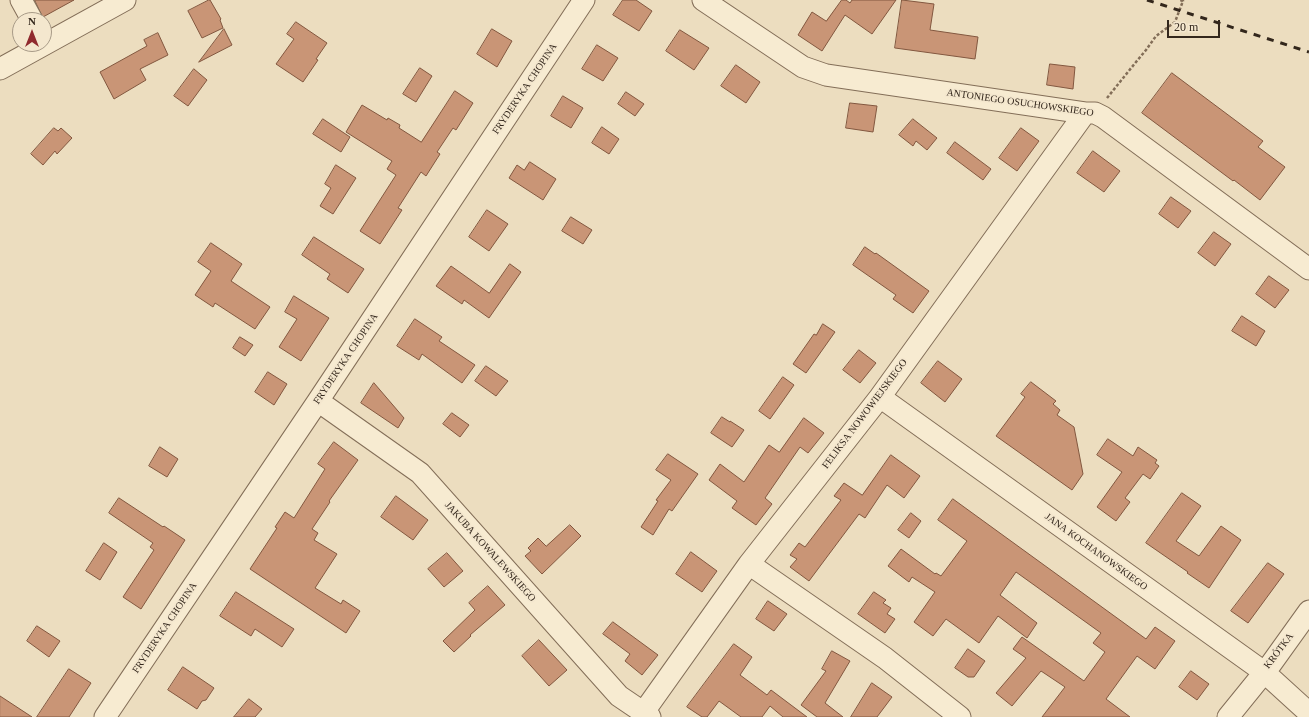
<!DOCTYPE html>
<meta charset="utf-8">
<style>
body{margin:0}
#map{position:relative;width:1309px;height:717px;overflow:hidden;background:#ecddbf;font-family:Georgia,serif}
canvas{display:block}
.north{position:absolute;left:12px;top:12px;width:40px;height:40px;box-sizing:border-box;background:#f4e7ce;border:1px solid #a79a87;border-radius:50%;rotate:0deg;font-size:11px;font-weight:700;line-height:16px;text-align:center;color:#33271c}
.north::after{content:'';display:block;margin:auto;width:14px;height:18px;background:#902a2e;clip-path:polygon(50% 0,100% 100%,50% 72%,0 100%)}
.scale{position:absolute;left:1167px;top:20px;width:53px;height:18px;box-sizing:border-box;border:2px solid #33271c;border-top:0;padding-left:5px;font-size:12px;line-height:14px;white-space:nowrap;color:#33271c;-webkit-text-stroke:3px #f4e7ce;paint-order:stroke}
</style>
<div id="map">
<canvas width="1309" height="717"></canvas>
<div class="north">N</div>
<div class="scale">20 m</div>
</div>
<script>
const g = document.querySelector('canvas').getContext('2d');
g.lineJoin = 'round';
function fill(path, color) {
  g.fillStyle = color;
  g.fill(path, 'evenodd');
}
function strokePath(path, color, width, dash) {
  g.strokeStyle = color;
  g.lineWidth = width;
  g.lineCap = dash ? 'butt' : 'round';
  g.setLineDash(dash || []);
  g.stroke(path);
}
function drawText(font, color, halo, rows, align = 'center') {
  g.font = font + ' Georgia,serif';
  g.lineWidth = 3.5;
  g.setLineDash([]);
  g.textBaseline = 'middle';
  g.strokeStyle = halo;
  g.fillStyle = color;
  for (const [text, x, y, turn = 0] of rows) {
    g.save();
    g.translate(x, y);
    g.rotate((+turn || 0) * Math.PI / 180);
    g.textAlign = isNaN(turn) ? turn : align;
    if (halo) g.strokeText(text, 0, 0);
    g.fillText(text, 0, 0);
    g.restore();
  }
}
const building = new Path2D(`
 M 35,0 L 74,0 L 43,17 Z
 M 209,0 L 210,0 L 221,19 L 220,20 L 223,28 L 202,38 L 188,11 Z
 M 623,0 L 636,0 L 652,11 L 639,31 L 613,15 Z
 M 842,0 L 846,0 L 850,3 L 852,0 L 896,0 L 872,34 L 845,15 L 822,51 L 798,35 L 812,12 L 826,21 Z
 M 902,0 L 934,4 L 930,30 L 978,37 L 975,59 L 895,48 Z
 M 296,22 L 327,43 L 316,59 L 318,60 L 303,82 L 276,64 L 294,39 L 287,34 Z
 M 224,29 L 232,45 L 199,62 Z
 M 492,29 L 512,41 L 497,67 L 477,54 Z
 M 680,30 L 709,48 L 694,70 L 666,51 Z
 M 158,33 L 168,55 L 140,69 L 146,80 L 114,99 L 100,72 L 147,46 L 144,40 Z
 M 597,45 L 618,58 L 603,81 L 582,69 Z
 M 1050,64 L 1075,67 L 1073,89 L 1047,85 Z
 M 736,65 L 760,82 L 746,103 L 721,86 Z
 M 420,68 L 432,76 L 416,102 L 403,94 Z
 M 194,69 L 207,80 L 188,106 L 174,96 Z
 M 1172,73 L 1263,141 L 1258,147 L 1285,167 L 1260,200 L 1234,180 L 1233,181 L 1142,113 Z
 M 455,91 L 473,103 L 456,130 L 453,128 L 437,152 L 440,154 L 426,176 L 421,172 L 398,208 L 402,210 L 380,244 L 360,231 L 396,175 L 387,169 L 392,161 L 346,132 L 362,105 L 387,120 L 388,118 L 400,125 L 399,128 L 421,142 Z
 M 626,92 L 644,104 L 635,116 L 618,104 Z
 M 563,96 L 583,108 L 571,128 L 551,116 Z
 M 850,103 L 877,106 L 873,132 L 846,128 Z
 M 323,119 L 350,137 L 341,152 L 313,134 Z
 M 913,119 L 937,138 L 927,150 L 916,141 L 913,146 L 899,135 Z
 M 602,127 L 619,139 L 609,154 L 592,143 Z
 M 54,128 L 58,131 L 61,128 L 72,138 L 57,154 L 55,151 L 43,165 L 31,154 Z
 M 1021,128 L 1039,141 L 1017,171 L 999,158 Z
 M 955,142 L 991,169 L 983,180 L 947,153 Z
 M 1093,151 L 1120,171 L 1104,192 L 1077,173 Z
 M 530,162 L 556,179 L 543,200 L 509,178 L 517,165 L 524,170 Z
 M 336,165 L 356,178 L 333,214 L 320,206 L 331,188 L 325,184 Z
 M 1171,197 L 1191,211 L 1178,228 L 1159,214 Z
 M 487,210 L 508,224 L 489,251 L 469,237 Z
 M 571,217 L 592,230 L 583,244 L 562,231 Z
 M 1214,232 L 1231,244 L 1215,266 L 1198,253 Z
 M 314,237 L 364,269 L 348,293 L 327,279 L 330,274 L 302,255 Z
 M 211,243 L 242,264 L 231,281 L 270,307 L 255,329 L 215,303 L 213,307 L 195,295 L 211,271 L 198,262 Z
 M 865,247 L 875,254 L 876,253 L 929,291 L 913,313 L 893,299 L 896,295 L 853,265 Z
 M 510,264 L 521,272 L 489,318 L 464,300 L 462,304 L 436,286 L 451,266 L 489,293 Z
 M 1269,276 L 1289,290 L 1275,308 L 1256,294 Z
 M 294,296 L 329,318 L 301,361 L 279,347 L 297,319 L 285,312 Z
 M 1242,316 L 1265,331 L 1256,346 L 1232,331 Z
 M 415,319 L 442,337 L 439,341 L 475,365 L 462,383 L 422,354 L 419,360 L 397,346 Z
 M 823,324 L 835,332 L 806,373 L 793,364 L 814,334 L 816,335 Z
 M 240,337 L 253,345 L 245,356 L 233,348 Z
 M 859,350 L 876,363 L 860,383 L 843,370 Z
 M 938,361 L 962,379 L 945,402 L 921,383 Z
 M 486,366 L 508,381 L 496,396 L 475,381 Z
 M 268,372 L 287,384 L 274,405 L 255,392 Z
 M 783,377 L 794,385 L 770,419 L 759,411 Z
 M 1031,382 L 1056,401 L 1053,404 L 1060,410 L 1057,415 L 1074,427 L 1083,474 L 1072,490 L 996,436 L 1025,397 L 1021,394 Z
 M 374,383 L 404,418 L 398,428 L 361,403 Z
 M 452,413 L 469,425 L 460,437 L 443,424 Z
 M 722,417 L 730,422 L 730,421 L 744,430 L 732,447 L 711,433 Z
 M 804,418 L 824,433 L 808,453 L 800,447 L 765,498 L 772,504 L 756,525 L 732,508 L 737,501 L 709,480 L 720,464 L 744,482 L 769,445 L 779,452 Z
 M 1108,439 L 1133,456 L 1138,447 L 1157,460 L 1155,463 L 1159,466 L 1150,479 L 1143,474 L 1125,498 L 1130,502 L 1116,521 L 1097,507 L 1122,472 L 1097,455 Z
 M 334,442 L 358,460 L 329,501 L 330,502 L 312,529 L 318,533 L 314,540 L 337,554 L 315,588 L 341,604 L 343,600 L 360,611 L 346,633 L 250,569 L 277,528 L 275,527 L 285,512 L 294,518 L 325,469 L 318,464 Z
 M 160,447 L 178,459 L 167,477 L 149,466 Z
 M 668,454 L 698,474 L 672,511 L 669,509 L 653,535 L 641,527 L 658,501 L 656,500 L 671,480 L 656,470 Z
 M 891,455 L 920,476 L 904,498 L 887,485 L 865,518 L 859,514 L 809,581 L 790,567 L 797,559 L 790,555 L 799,543 L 805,547 L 841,500 L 834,496 L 844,483 L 862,495 Z
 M 1182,493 L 1201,506 L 1176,541 L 1199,556 L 1221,526 L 1241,540 L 1209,588 L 1187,573 L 1188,572 L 1146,543 Z
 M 396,496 L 428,520 L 413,540 L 381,517 Z
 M 119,498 L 163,527 L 164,526 L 185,540 L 141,609 L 123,597 L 154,550 L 150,547 L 153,543 L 109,513 Z
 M 953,499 L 1146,639 L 1155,627 L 1175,641 L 1155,669 L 1137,656 L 1106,699 L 1130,717 L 1042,717 L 1065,687 L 1041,671 L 1012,706 L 996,693 L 1026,658 L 1013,649 L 1022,637 L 1084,681 L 1105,652 L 1093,643 L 1101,633 L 1016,572 L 1000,595 L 1037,623 L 1027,638 L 998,616 L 979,643 L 946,619 L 933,636 L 914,622 L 935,592 L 912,577 L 909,582 L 888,566 L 901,549 L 935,574 L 936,573 L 941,576 L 967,541 L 938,520 Z
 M 911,513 L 921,521 L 909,538 L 898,530 Z
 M 570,525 L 581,536 L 542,574 L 525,556 L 531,551 L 528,548 L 538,538 L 546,546 Z
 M 104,543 L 117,552 L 100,580 L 86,571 Z
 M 691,552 L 717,571 L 702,592 L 676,574 Z
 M 447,553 L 463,571 L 444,587 L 428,569 Z
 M 1268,563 L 1284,574 L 1248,623 L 1231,611 Z
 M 488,586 L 505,605 L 470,635 L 471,636 L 454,652 L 443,641 L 475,610 L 469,603 Z
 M 236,592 L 294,629 L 282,647 L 255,629 L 251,636 L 220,616 Z
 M 874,592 L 886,600 L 883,603 L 891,608 L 887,614 L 895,619 L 885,633 L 858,614 Z
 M 768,601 L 787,614 L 774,631 L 756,619 Z
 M 613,622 L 658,655 L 642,675 L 625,661 L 630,654 L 603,634 Z
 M 37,626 L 60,641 L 49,657 L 27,641 Z
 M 539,640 L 567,670 L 549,686 L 522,656 Z
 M 734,644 L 752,657 L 740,675 L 767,695 L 771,690 L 807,717 L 783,717 L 770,706 L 762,717 L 741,717 L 719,701 L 707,717 L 702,717 L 687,707 Z
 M 968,649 L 985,661 L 974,677 L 968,677 L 955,668 Z
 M 832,651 L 850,661 L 825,703 L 843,717 L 817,717 L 801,705 L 826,671 L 822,669 Z
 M 183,667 L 214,688 L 206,700 L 202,701 L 197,709 L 168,690 Z
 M 69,669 L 91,683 L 69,717 L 37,717 Z
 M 1191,671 L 1209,684 L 1197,700 L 1179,687 Z
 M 872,683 L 892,697 L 877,717 L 851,717 Z
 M 0,696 L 32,717 L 0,717 Z
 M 249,699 L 262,709 L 255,717 L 234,717 Z`);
fill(building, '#c99576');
strokePath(building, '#82573f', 1);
const minor = new Path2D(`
 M 21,0 L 32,20
 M 703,0 L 803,67 L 826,75 L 1085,113 L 1095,113 L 1103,117 L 1309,269
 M 0,69 L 125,0
 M 880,397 L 1264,672 L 1309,713
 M 318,401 L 420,473 L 619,696 L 650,717
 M 749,564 L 885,658 L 960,717
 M 643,713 L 749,564 L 880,397 L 1085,113
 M 105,717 L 318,401 L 584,0
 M 1228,717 L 1271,664 L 1309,611`);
strokePath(minor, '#836e58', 23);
strokePath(new Path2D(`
 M 1107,98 L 1136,62 L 1146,50 L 1156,36 L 1175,22 L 1183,1 L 1180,0`), '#836e58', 2.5, [3, 2]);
strokePath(minor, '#f7ebd1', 21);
strokePath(new Path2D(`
 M 1147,0 L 1309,52`), '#33271c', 3, [7, 7]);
drawText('10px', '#33271c', '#f4e7ce', [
 ["FRYDERYKA CHOPINA",525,89,-56],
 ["ANTONIEGO OSUCHOWSKIEGO",1020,103,8],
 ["FRYDERYKA CHOPINA",346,359,-56],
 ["FELIKSA NOWOWIEJSKIEGO",865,414,-53],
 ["JAKUBA KOWALEWSKIEGO",490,552,48],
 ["JANA KOCHANOWSKIEGO",1096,552,36],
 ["FRYDERYKA CHOPINA",165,628,-56],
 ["KRÓTKA",1279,651,-53]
]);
</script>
